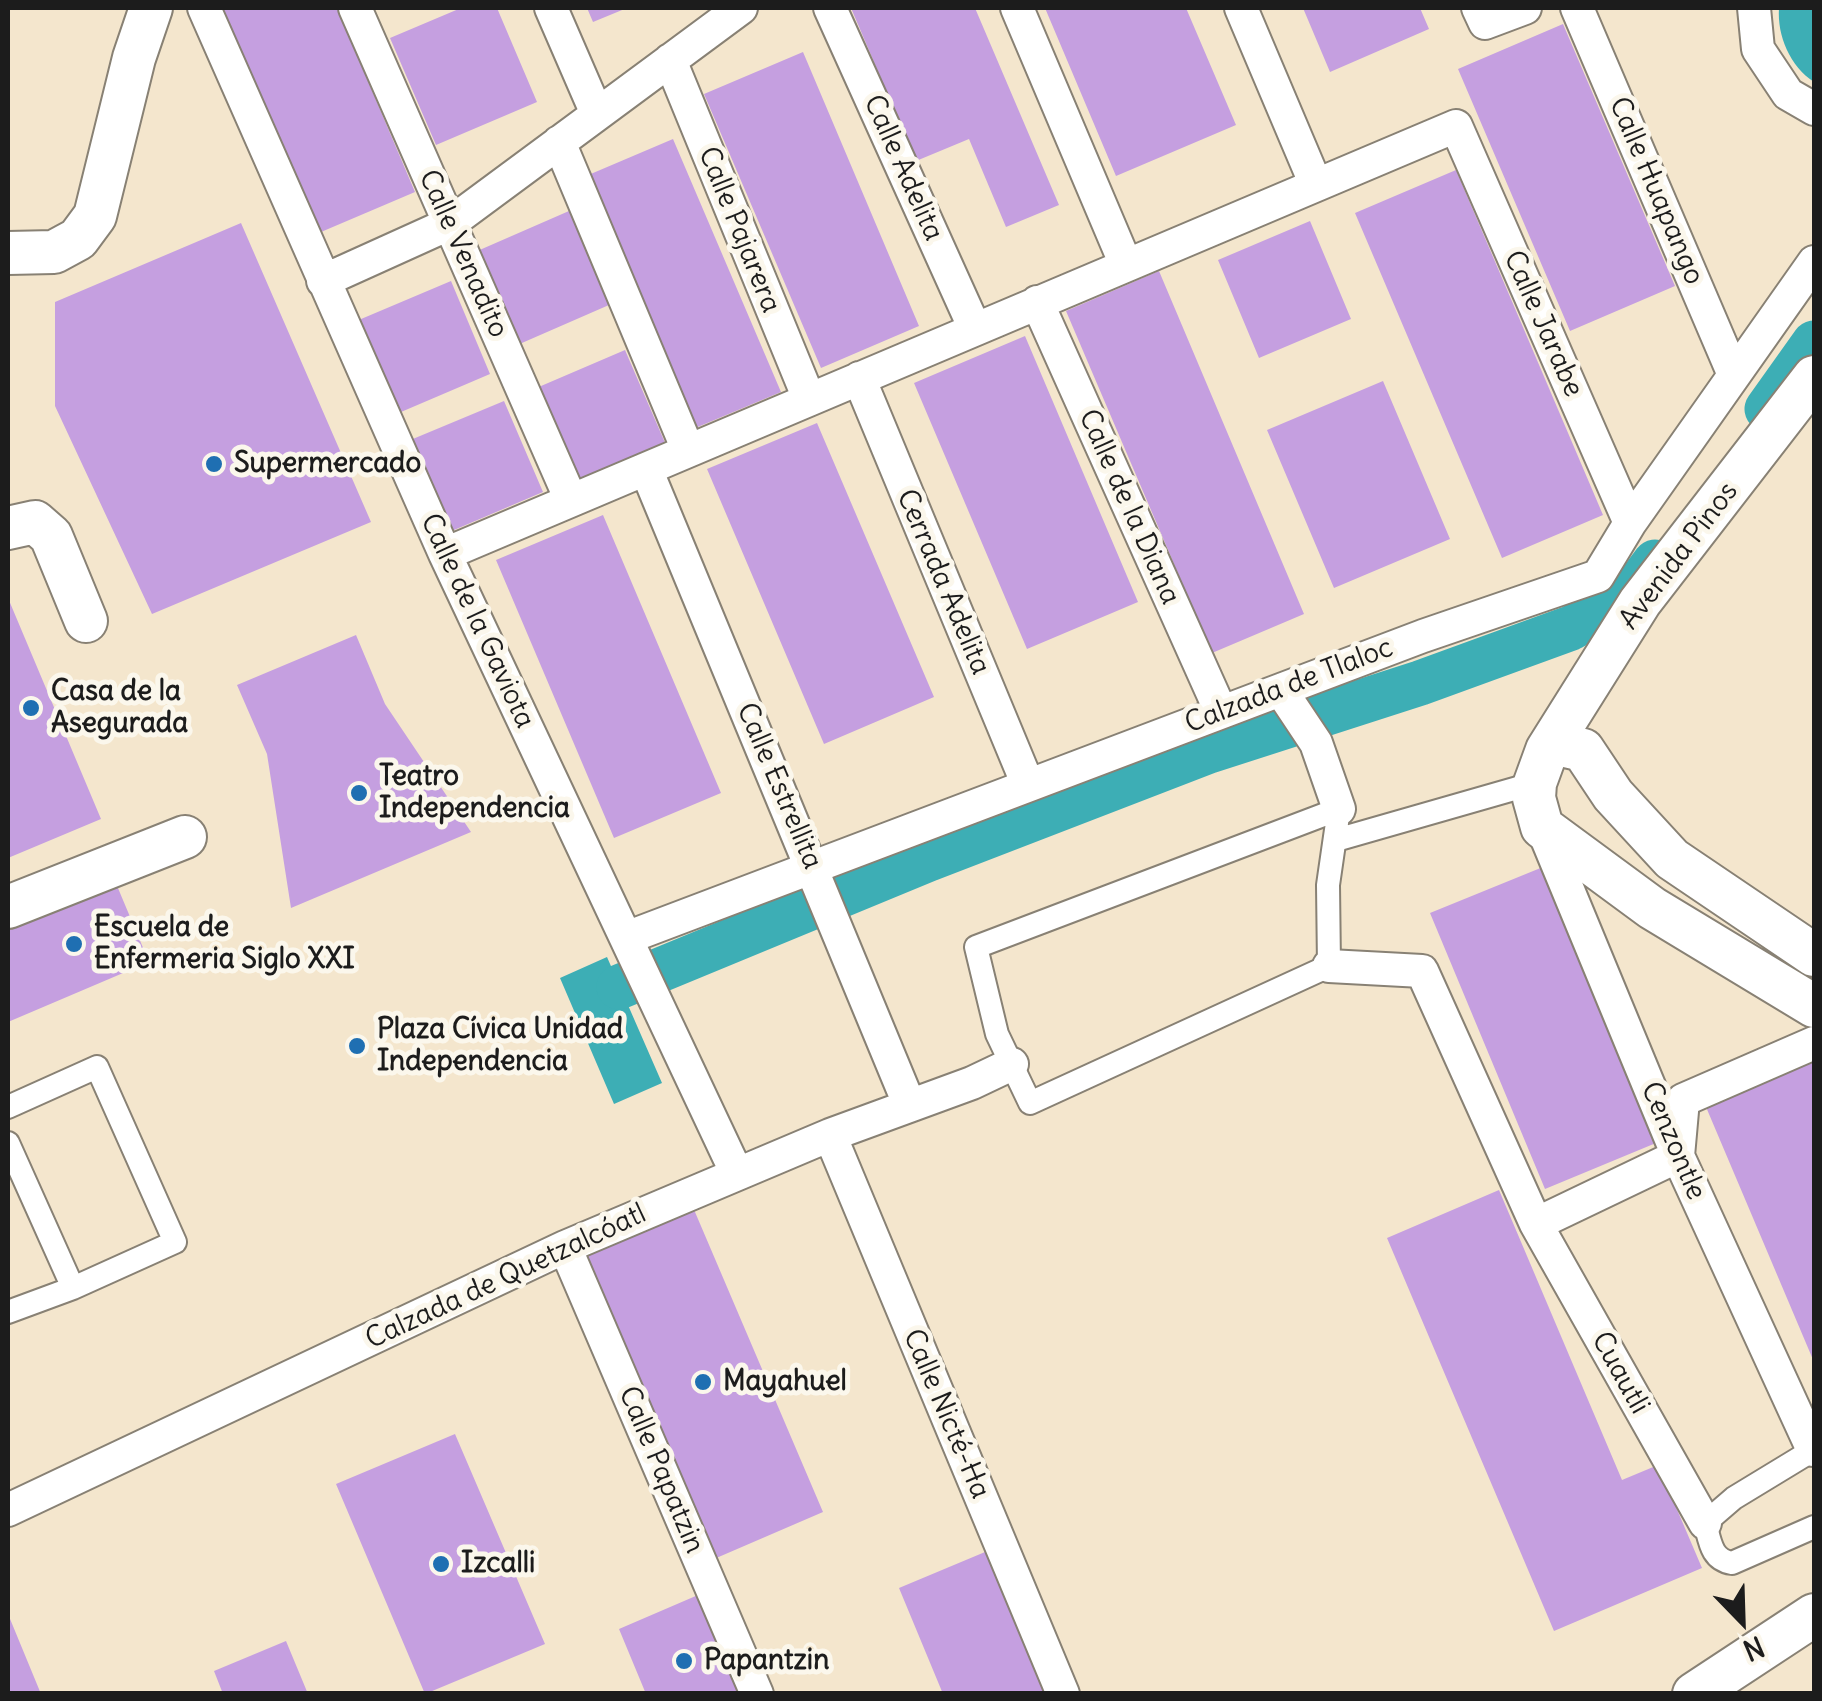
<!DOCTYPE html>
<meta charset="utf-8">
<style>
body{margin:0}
#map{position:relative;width:1822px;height:1701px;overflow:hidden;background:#f4e6cd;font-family:Delius,sans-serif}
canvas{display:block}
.frame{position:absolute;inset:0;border:10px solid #1c1c1c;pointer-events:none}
.north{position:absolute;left:1692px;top:1571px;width:100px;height:100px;-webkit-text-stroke:8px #fbf7ec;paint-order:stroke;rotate:157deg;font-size:28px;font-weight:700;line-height:40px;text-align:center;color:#1c1c1c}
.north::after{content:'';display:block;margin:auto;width:35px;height:45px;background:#1c1c1c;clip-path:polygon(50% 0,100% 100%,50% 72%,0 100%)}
</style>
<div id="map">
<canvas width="1822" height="1701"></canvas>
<div class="frame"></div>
<div class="north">N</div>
</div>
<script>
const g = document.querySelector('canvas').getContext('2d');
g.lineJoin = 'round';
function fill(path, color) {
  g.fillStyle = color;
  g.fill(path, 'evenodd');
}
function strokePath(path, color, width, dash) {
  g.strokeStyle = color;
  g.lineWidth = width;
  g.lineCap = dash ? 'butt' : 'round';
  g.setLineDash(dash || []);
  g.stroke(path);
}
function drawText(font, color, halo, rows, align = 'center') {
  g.font = font + ' Delius,sans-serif';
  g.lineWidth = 10;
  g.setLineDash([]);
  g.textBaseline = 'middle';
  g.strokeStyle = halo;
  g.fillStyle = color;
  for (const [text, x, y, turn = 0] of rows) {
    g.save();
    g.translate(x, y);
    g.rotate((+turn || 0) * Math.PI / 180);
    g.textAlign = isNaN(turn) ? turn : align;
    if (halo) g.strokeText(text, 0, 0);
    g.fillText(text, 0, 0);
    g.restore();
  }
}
fill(new Path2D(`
 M 1779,8 L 1814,8 L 1814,82 C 1790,66 1777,36 1779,8 Z
 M 607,957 L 662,1083 L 614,1104 L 560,978 Z`), '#3daeb5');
strokePath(new Path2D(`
 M 1767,409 L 1814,343
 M 619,987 L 929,859 L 1209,751 L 1420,683 L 1571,628 L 1631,594 L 1655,562`), '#3daeb5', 45);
fill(new Path2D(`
 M 217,8 L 337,8 L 415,192 L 314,235 Z
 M 461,8 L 497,8 L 537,102 L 436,145 L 390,38 Z
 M 587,8 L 627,8 L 593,22 Z
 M 851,8 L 975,8 L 1059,205 L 1006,227 L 969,139 L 916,161 Z
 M 1045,8 L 1186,8 L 1236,125 L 1116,176 Z
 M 1303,8 L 1420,8 L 1429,29 L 1330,72 Z
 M 1563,24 L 1675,286 L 1570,331 L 1458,69 Z
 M 803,52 L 919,326 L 821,368 L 704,94 Z
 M 673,139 L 781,392 L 693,429 L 586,176 Z
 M 1456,170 L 1603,515 L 1502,558 L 1355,213 Z
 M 569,211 L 609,305 L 515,346 L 475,252 Z
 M 1310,221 L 1351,319 L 1259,358 L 1218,260 Z
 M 241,223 L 371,522 L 152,614 L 55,406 L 55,302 Z
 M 1159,271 L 1304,614 L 1212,653 L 1066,311 Z
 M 451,281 L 490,374 L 394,415 L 354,322 Z
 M 1025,336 L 1138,602 L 1027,649 L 914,383 Z
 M 625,350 L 666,445 L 574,484 L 534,389 Z
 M 1383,381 L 1450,539 L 1334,588 L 1267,430 Z
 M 504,401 L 543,492 L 447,533 L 408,441 Z
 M 817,423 L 934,697 L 824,744 L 707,469 Z
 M 603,515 L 721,793 L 614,838 L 496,560 Z
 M 8,598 L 101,819 L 8,858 Z
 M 356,635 L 385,704 L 471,832 L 291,908 L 267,754 L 237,685 Z
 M 1543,867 L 1656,1143 L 1545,1189 L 1430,913 Z
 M 115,881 L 149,962 L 8,1022 L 8,927 Z
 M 1814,1061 L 1814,1362 L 1706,1107 Z
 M 1499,1190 L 1622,1480 L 1658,1465 L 1702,1568 L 1554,1631 L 1387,1238 Z
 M 692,1205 L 823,1512 L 714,1559 L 584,1251 Z
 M 455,1434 L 545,1644 L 425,1694 L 336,1484 Z
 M 985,1552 L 1045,1694 L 943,1694 L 899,1588 Z
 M 705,1592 L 748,1694 L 646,1694 L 619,1629 Z
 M 8,1614 L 41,1694 L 8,1694 Z
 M 286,1641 L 308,1694 L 223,1694 L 214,1671 Z`), '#c59fe0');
const service = new Path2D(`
 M 1339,809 L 1328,885 L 1329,966 L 1030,1103 L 997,1034 L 976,947 Z
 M 1336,840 L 1535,783
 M 8,1107 L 97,1067 L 175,1242 L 73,1288 L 8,1312
 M 8,1143 L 73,1288
 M 1814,1453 L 1813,1450 L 1734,1498 L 1705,1523 C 1710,1541 1711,1560 1732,1563 L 1814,1527`);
const pedestrian = new Path2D(`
 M 204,8 L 445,554 L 737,1174
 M 355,8 L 571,500
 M 551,8 L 597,114
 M 830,8 L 975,329
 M 1017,8 L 1126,265
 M 1241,8 L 1316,185
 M 1478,8 L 1485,23 L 1525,8
 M 1577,8 L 1734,375
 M 1754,8 L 1758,49 L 1788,94 L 1814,109
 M 670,60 L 809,399
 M 559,142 L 688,450
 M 323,281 L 449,224 L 741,8
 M 1037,302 L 1221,712
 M 859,378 L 1028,785
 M 646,469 L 909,1104
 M 445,554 L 1456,126 L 1630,523
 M 1283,689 L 1286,698 L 1316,743 L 1339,809
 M 1542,827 L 1678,1156 L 1813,1450
 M 626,938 L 1423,636 L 1598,576 L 1630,523 L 1814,262
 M 1329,966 L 1422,971 L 1536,1224 L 1678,1156 L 1683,1100 L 1814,1043
 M 830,1135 L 1063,1694
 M 1536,1224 L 1705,1523
 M 565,1247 L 757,1694
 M 8,1510 L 565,1247 L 830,1135 L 972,1083 L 1012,1064`);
const minor = new Path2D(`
 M 8,253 L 54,252 L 78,239 L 95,216 L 134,58 L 151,8
 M 1814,377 L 1640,602 L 1547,750 L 1535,783 L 1534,798 L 1542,827 L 1652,908 L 1814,1006
 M 8,528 L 35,522 L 51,536 L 86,621
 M 1553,743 L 1583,750 L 1613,795 L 1672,859 L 1814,955
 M 8,907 L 185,837
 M 1694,1694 L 1814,1615`);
strokePath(service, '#888174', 26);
strokePath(pedestrian, '#888174', 36);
strokePath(minor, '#888174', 46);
strokePath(service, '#fff', 22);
strokePath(pedestrian, '#fff', 32);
strokePath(minor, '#fff', 42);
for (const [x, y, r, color] of [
 [214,464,10,"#1f6fb2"],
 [31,708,10,"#1f6fb2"],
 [359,793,10,"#1f6fb2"],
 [74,944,10,"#1f6fb2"],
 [357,1046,10,"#1f6fb2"],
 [703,1382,10,"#1f6fb2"],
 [441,1564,10,"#1f6fb2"],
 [684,1661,10,"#1f6fb2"]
]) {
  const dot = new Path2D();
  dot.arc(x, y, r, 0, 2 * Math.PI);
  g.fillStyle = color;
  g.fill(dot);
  strokePath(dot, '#fbf7ec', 4);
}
drawText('28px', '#1c1c1c', '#fbf7ec', [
 ["Calle Adelita",903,168,66],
 ["Calle Huapango",1656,191,67],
 ["Calle Pajarera",739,230,68],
 ["Calle Venadito",463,254,66],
 ["Calle Jarabe",1543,324,66],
 ["Calle de la Diana",1129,507,66],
 ["Avenida Pinos",1679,556,-53],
 ["Cerrada Adelita",943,582,67],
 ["Calle de la Gaviota",477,621,65],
 ["Calzada de Tlaloc",1289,686,-21],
 ["Calle Estrellita",779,786,67],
 ["Cenzontle",1673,1141,67],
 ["Calzada de Quetzalcóatl",506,1277,-25],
 ["Cuautli",1620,1373,61],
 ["Calle Nicté-Ha",946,1414,67],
 ["Calle Papatzin",661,1470,67]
]);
drawText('bold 28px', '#1c1c1c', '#fbf7ec', [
 ["Supermercado",234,464],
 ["Casa de la",51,692],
 ["Asegurada",51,724],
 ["Teatro",379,777],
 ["Independencia",379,809],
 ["Escuela de",94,928],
 ["Enfermeria Siglo XXI",94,960],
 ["Plaza Cívica Unidad",377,1030],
 ["Independencia",377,1062],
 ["Mayahuel",723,1382],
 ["Izcalli",461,1564],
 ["Papantzin",704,1661]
], 'left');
</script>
